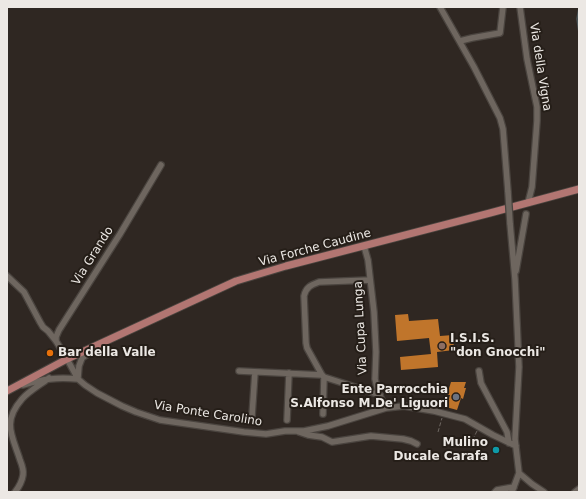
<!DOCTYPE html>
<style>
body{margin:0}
#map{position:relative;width:586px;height:499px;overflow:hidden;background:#2f2722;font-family:"DejaVu Sans",sans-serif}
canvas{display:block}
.frame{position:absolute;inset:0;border:8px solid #ece8e4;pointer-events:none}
</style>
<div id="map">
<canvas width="586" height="499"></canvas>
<div class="frame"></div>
</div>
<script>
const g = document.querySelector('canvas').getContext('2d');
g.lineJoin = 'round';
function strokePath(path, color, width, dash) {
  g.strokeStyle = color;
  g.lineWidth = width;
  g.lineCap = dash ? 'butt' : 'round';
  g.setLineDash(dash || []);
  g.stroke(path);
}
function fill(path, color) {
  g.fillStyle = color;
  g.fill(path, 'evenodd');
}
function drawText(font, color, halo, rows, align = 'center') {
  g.font = font + ' "DejaVu Sans",sans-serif';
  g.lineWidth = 4;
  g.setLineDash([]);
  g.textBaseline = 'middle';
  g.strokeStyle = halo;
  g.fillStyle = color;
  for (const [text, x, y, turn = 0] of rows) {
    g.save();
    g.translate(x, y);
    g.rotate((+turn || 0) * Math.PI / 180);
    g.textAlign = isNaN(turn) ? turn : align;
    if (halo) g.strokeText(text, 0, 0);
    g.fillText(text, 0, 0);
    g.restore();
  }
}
strokePath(new Path2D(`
 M 579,8 L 577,19 L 579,33`), '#4b5558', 1.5);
fill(new Path2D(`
 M 408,314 L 409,321 L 438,319 L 440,336 L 453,335 L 454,350 L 437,352 L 438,367 L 401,370 L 400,357 L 431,354 L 429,338 L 397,341 L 395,315 Z
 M 451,382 L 466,382 L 464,388 L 466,388 L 463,399 L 461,398 L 457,410 L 446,407 L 450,395 L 447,395 Z`), '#c0752b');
const minor = new Path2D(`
 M 440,7 L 474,67 L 500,118 L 503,129 L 508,192
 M 520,7 L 527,59 L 537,107 L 537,121 L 532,187 L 528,203
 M 460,41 L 472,38 L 500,33 L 503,7
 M 510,223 L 515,279 L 519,367 L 515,439 L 519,473 L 512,492
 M 364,246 L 368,260 L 374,312 L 376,352 L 375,379 L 378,392 L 386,408
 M 516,271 L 526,214
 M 7,276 L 24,292 L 40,322 L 43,327 L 48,331 L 56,341 L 67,359 L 78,379 L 85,385 L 97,393 L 122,406 L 136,412 L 160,420 L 244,432 L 266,434 L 285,431 L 304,431 L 328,426 L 386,408 L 404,406 L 434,411 L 465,419 L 493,435 L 516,446
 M 370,280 L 319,282 C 311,285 306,287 304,296 L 306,343 L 307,348 L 322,375 L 324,377 L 380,395
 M 56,341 L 56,337 L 59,330 L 120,234 L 161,165
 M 239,371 L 322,375
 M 479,371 L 481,383 L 507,432 L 509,443
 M 78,378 L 79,366 L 82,358 L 99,347
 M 23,385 C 44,379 56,377 78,379
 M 323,414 L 324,377
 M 252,416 L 255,372
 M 287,420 L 289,373
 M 299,432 L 308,435 L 322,437 L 332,442 L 371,436 L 403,439 L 411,441 L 417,444
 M 519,473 L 532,484 L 544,492
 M 15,492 C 19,487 22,482 23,475 C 24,470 22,465 20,460 C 12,435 2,422 22,399 C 29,391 40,385 49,378
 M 495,492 L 497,490 L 514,487
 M 575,492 L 579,489`);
const major = new Path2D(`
 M 7,391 L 67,359 L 236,281 L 286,266 L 490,213 L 579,189`);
strokePath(minor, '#4a443f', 8);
strokePath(major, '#4a443f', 9);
strokePath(new Path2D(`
 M 477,431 L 474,437 C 475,439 477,440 478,442 C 482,451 472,451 486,459
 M 438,432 L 442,418`), '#6f6863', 1, [4, 2]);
strokePath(minor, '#6e665f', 5.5);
strokePath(major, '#b27672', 7);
const minorBridge = new Path2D(`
 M 508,192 L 510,223`);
strokePath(minorBridge, '#4a443f', 8, []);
strokePath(minorBridge, '#6e665f', 5.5);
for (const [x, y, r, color] of [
 [442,346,4,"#8d6e63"],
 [50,353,4,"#e8710a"],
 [456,397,4,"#6b7280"],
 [496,450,4,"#0f9aa8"]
]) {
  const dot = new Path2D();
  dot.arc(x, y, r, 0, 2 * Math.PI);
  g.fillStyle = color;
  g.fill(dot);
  strokePath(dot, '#251e18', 1.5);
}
drawText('12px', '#ece8e4', '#251e18', [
 ["Via della Vigna",540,67,81],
 ["Via Forche Caudine",315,248,-15],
 ["Via Grando",93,256,-58],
 ["Via Cupa Lunga",361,328,-93],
 ["Via Ponte Carolino",208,414,9]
]);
drawText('bold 12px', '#ece8e4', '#251e18', [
 ["I.S.I.S.",450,339],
 ["\"don Gnocchi\"",450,353],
 ["Bar della Valle",58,353],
 ["Ente Parrocchia",448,390,"right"],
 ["S.Alfonso M.De' Liguori",448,404,"right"],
 ["Mulino",488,443,"right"],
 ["Ducale Carafa",488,457,"right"]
], 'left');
</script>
